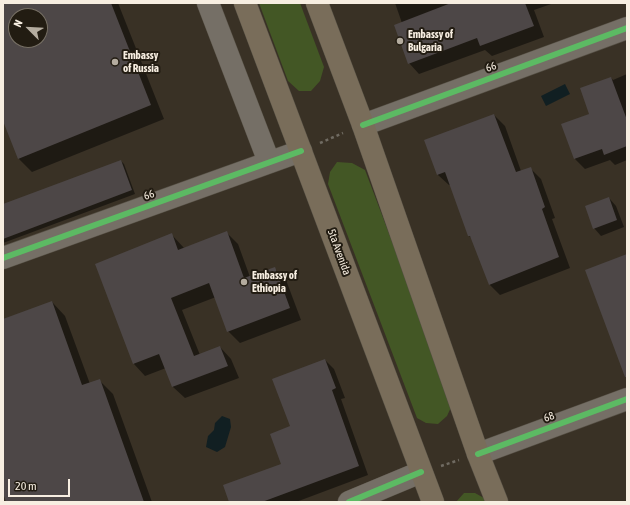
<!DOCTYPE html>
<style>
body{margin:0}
#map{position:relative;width:630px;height:505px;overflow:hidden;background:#393125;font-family:"Asap Condensed",sans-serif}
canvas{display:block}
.frame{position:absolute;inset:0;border:4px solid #f7eee1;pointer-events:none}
.north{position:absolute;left:8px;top:8px;width:40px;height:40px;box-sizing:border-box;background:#221c12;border:1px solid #777065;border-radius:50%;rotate:294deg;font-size:11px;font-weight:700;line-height:16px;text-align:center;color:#f7eee1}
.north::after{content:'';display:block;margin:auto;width:14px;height:18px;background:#b4ac9f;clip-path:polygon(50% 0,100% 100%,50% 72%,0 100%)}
.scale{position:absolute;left:8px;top:479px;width:62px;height:18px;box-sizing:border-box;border:2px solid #f7eee1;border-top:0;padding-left:5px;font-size:12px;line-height:14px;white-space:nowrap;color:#f7eee1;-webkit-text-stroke:3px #221c12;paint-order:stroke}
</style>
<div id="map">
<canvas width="630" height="505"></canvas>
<div class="frame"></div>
<div class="north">N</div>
<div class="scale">20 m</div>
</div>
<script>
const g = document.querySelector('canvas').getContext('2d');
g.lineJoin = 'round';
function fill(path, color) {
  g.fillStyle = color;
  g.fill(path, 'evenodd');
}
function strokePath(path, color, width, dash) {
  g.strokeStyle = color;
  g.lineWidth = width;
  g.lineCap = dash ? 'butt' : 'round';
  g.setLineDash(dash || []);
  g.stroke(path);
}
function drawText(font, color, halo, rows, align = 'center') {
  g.font = font + ' "Asap Condensed",sans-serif';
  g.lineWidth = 4;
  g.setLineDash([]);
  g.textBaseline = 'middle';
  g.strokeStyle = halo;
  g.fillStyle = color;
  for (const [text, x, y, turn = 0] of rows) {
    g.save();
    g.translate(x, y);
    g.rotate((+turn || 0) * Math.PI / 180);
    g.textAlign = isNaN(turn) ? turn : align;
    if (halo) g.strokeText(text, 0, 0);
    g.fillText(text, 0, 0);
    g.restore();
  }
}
fill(new Path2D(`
 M 259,3 L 300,3 L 324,67 L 320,81 L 311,91 L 299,91 L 288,81 Z
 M 337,162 L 352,163 L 365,170 L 453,403 L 447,416 L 438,424 L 426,423 L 417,418 L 328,184 L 330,172 Z
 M 464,493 L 475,493 L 484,498 L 486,502 L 456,502 Z`), '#435725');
fill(new Path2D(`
 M 565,84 L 570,94 L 546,106 L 541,96 Z
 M 222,416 L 230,419 L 231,427 L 225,447 L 217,452 L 206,447 L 208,436 L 214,430 L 215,423 Z`), '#111f22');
fill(new Path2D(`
 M 3,3 L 118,3 L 164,119 L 32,172 L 19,159 L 3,118 ZM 16,16 L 40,16 L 40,40 L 16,40 Z
 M 395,3 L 554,3 L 534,10 L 544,37 L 492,56 L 485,50 L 419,74 L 409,63 L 402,23 Z
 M 627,74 L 627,160 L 615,165 L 610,160 L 585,169 L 575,159 L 562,125 L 590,114 L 611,78 L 613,80 Z
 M 494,115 L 505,126 L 521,171 L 530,168 L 541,179 L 555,218 L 552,219 L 570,268 L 500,295 L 489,284 L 473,239 L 469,236 L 451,185 L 449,185 L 438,175 L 426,140 Z
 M 121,161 L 124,164 L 135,194 L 3,243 L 3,205 Z
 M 609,198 L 616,206 L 624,227 L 601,236 L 594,228 Z
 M 227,233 L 238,244 L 250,277 L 274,268 L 286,280 L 301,320 L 240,343 L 228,331 L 216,297 L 182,310 L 200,355 L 220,347 L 231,359 L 239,378 L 185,398 L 173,387 L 166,368 L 145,376 L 134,364 L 96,265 L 172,235 L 184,248 Z
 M 52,302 L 65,316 L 90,384 L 99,380 L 113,394 L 152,502 L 7,502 L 3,490 L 3,320 Z
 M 325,360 L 334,369 L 345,398 L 341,399 L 368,475 L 296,502 L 230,502 L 282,465 L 291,427 Z`), '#0007');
fill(new Path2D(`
 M 3,3 L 111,3 L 151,105 L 18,159 L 3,121 ZM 16,16 L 40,16 L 40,40 L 16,40 Z
 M 451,3 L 525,3 L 534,26 L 480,46 L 477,38 L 408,64 L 394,25 Z
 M 611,77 L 627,120 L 627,146 L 604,155 L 602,149 L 574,159 L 561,124 L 589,114 L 580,88 Z
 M 494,114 L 516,172 L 531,167 L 545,207 L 542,209 L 559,257 L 489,285 L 470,236 L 468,236 L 445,172 L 437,175 L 424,140 Z
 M 121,160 L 132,190 L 3,239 L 3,204 Z
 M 609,197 L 617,220 L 593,229 L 585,206 Z
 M 227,231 L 244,278 L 275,267 L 290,308 L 227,332 L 209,283 L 171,298 L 194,356 L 220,346 L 228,366 L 172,387 L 159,354 L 133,364 L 95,264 L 172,233 L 178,250 Z
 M 627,254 L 627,377 L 625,377 L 585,270 Z
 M 52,301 L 82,385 L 100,379 L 144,502 L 6,502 L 3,493 L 3,319 Z
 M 325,359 L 336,388 L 332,390 L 359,466 L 262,502 L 229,502 L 223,485 L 281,464 L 270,434 L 290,426 L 272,379 Z`), '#4d4747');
const minor = new Path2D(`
 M 208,3 L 269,162
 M 363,125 L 627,28
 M 3,258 L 301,151
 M 478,454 L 627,399
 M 349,502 L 421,472`);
const highway = new Path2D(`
 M 245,3 L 433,502
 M 317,3 L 363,125 L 478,454 L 497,502`);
strokePath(minor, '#565045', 23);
strokePath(highway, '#565045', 23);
strokePath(new Path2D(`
 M 320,143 L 343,133
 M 441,466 L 459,460`), '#706b62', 2.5, [3, 3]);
strokePath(minor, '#756f66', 22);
strokePath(highway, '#796d5a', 22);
strokePath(new Path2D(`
 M 363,125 L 627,28
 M 3,258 L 301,151
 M 478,454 L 627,399
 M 349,502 L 421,472`), '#5cba63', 6);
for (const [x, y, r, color] of [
 [400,41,4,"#b4ac9f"],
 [115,62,4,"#b4ac9f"],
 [244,282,4,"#b4ac9f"]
]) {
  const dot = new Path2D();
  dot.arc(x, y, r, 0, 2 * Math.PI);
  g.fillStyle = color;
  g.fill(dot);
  strokePath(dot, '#221c12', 1.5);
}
drawText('bold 11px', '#f7eee1', '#221c12', [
 ["Embassy of",408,35],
 ["Bulgaria",408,48],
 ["Embassy",123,56],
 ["of Russia",123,69],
 ["Embassy of",252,276],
 ["Ethiopia",252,289]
], 'left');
drawText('11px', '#f7eee1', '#221c12', [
 ["66",491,67,-20],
 ["66",149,195,-20],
 ["5ta Avenida",339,252,70],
 ["68",549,417,-20]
]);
</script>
